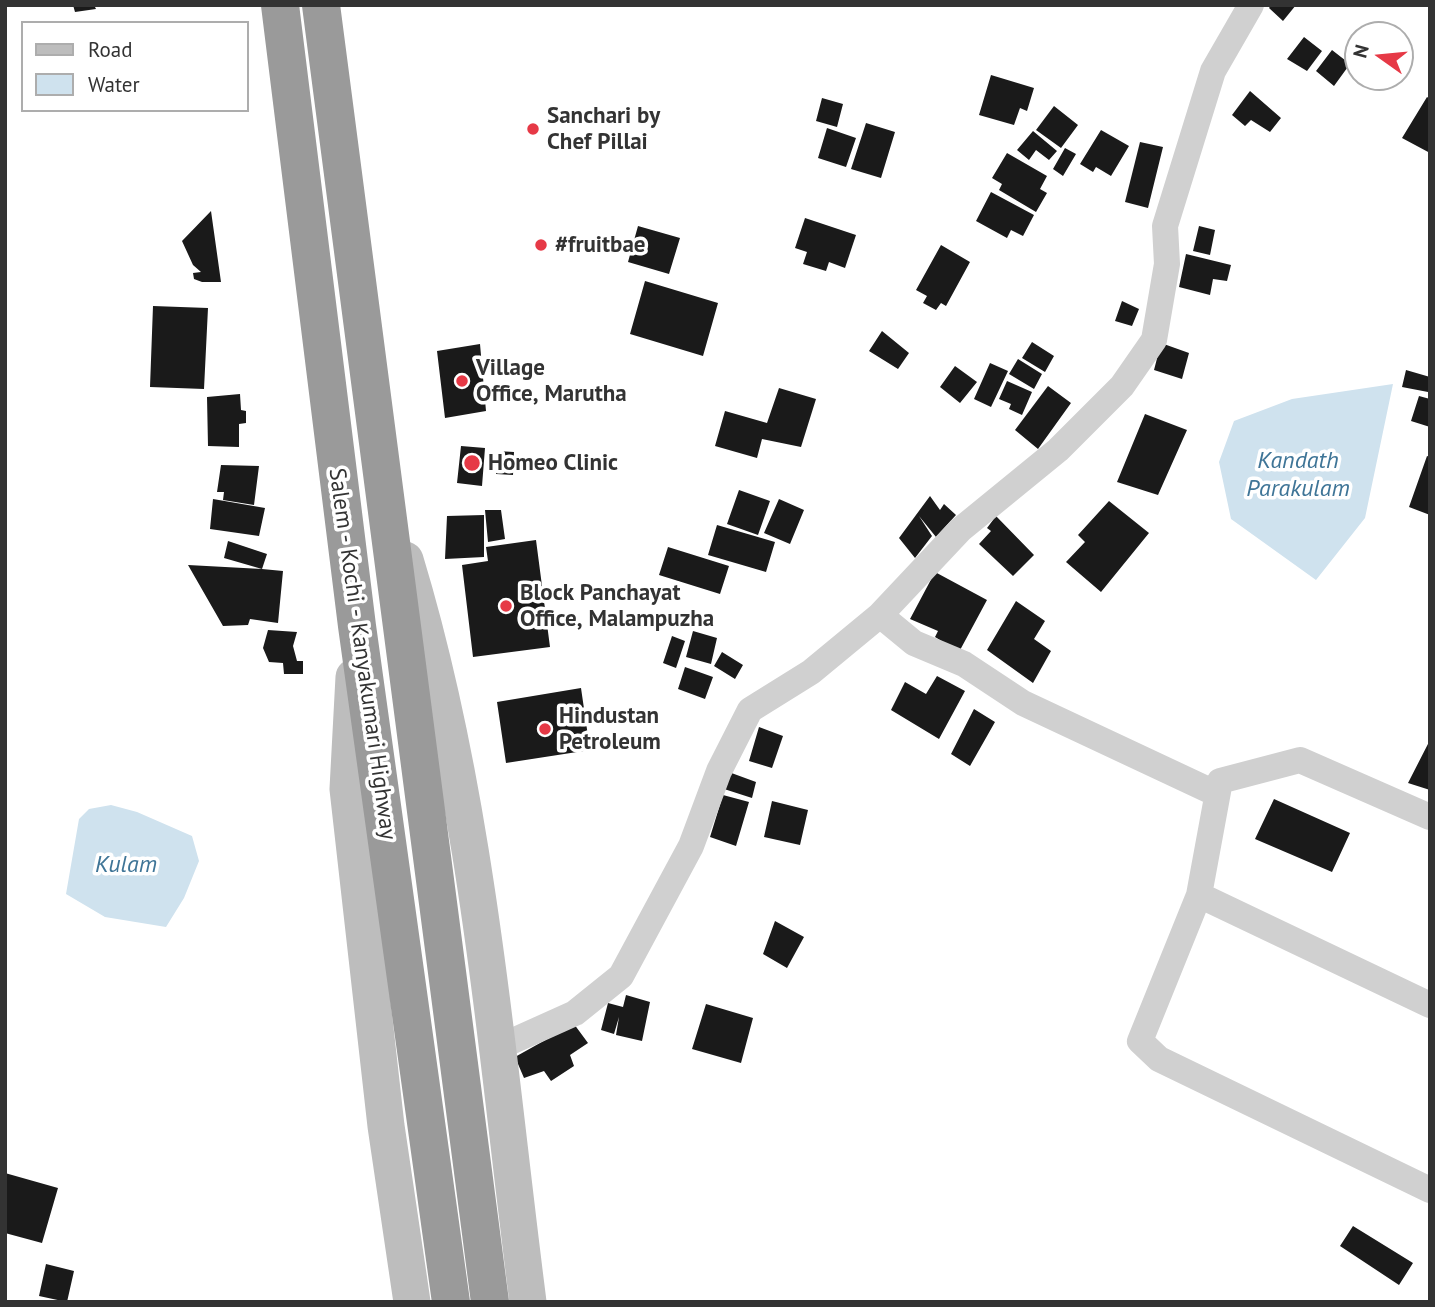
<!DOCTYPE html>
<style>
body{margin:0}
#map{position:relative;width:1435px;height:1307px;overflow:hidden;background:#fff;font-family:"PT Sans",sans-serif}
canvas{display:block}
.frame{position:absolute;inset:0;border:7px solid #333;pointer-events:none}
.legend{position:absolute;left:21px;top:21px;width:228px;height:91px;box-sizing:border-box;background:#fff;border:2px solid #adadad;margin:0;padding:9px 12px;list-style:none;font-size:21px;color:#333}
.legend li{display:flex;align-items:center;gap:14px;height:35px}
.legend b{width:35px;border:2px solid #adadad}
.north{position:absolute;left:1344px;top:21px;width:70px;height:70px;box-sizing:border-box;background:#fff;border:2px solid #adadad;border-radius:50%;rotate:285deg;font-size:19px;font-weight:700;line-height:28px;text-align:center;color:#333}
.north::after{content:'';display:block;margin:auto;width:24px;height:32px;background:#e63946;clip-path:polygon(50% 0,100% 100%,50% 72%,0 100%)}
</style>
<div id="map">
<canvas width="1435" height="1307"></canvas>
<div class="frame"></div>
<ul class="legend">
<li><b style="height:9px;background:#bdbdbd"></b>Road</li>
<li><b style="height:19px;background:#cfe2ee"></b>Water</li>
</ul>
<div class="north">N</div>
</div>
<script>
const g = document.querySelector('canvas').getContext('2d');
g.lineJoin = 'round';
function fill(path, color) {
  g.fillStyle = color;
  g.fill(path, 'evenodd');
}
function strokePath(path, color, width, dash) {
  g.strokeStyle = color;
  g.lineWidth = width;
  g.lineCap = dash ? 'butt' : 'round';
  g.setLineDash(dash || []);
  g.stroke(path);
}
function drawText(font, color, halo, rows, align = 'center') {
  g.font = font + ' "PT Sans",sans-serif';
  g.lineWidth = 7;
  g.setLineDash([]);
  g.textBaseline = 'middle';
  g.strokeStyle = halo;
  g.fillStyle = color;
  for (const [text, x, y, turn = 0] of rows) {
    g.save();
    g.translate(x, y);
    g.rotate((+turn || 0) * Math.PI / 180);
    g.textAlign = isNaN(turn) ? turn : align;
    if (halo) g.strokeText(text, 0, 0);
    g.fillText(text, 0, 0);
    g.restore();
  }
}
fill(new Path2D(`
 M 1393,384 L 1365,518 L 1316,580 L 1231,519 L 1219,462 L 1234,421 L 1292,399 Z
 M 111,805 L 137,812 L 192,836 L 199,861 L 184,898 L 166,927 L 105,917 L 66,894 L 79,819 L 89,809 Z`), '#cfe2ee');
fill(new Path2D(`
 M 73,5 L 94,5 L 96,9 L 75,12 Z
 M 1271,5 L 1296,5 L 1283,21 L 1269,8 Z
 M 1304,37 L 1322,51 L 1307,71 L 1287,59 Z
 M 1332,50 L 1350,64 L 1334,86 L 1316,71 Z
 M 991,75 L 1034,88 L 1027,111 L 1020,108 L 1014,125 L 979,115 Z
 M 1250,91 L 1281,118 L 1270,132 L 1251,120 L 1245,126 L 1232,115 Z
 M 1427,97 L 1430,99 L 1430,153 L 1402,138 Z
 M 822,98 L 843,104 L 837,127 L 816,121 Z
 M 1054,106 L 1078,125 L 1061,148 L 1036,130 Z
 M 866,123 L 895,132 L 881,178 L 851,169 Z
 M 827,128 L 856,138 L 846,167 L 818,158 Z
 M 1101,130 L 1129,146 L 1111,176 L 1096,167 L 1093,172 L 1080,164 Z
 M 1033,131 L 1057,151 L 1049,160 L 1036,150 L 1029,160 L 1017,150 Z
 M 1140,142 L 1163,147 L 1148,208 L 1125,202 Z
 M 1065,148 L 1076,154 L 1063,176 L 1053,169 Z
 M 1007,153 L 1047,176 L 1040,189 L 1047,193 L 1036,212 L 999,190 L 1002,184 L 992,178 Z
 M 991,192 L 1034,215 L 1023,236 L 1011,230 L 1007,238 L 976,221 Z
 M 211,211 L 221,282 L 202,282 L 194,279 L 193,273 L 201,272 L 193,265 L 182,241 Z
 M 805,218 L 856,235 L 845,268 L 829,262 L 826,271 L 803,264 L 807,252 L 795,248 Z
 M 638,226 L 680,238 L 669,274 L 628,262 Z
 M 1199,226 L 1215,230 L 1210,255 L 1193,251 Z
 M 941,245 L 970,262 L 946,306 L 941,303 L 936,310 L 923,303 L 927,296 L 916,290 Z
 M 1186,254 L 1231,265 L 1227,281 L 1213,279 L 1210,295 L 1179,287 Z
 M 645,281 L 718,303 L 703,356 L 630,334 Z
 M 1122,301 L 1139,309 L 1132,326 L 1115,321 Z
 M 153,306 L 208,308 L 204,389 L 150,387 Z
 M 882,331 L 909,353 L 898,369 L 869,351 Z
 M 1032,342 L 1054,356 L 1045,372 L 1022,358 Z
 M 1161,343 L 1189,353 L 1182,379 L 1154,370 Z
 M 480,344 L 486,411 L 445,418 L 437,351 Z
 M 1018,359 L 1042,374 L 1034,389 L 1009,374 Z
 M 990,363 L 1008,371 L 991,407 L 974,399 Z
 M 955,366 L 977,382 L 960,403 L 940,387 Z
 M 1406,370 L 1430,377 L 1428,392 L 1402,387 Z
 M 1007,381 L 1032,392 L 1022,415 L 1009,409 L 1011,404 L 999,399 Z
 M 1048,386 L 1071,403 L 1038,449 L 1015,430 Z
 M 779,388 L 816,399 L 801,447 L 762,439 L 757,458 L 715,446 L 725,411 L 767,423 Z
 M 240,394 L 241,410 L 246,411 L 246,423 L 239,424 L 239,447 L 208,446 L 207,397 Z
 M 1419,396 L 1430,399 L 1430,427 L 1411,421 Z
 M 1145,414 L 1187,430 L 1158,495 L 1117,482 Z
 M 461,446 L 485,448 L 482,486 L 457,483 Z
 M 497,451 L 514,452 L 513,475 L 496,474 Z
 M 1427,456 L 1430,457 L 1430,515 L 1409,507 Z
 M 221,465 L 259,466 L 254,505 L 223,500 L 224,492 L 217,492 Z
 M 739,490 L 770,501 L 758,535 L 727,524 Z
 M 930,496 L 940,510 L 944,504 L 956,515 L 936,537 L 919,516 L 932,536 L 915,558 L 899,538 Z
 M 213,499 L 265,508 L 259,536 L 210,529 Z
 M 779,499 L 804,510 L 790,544 L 764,533 Z
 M 1109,501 L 1149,533 L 1101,592 L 1066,562 L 1085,542 L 1078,535 Z
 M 485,510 L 501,510 L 505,539 L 488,542 Z
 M 484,515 L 484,557 L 445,559 L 447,516 Z
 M 996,516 L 1034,555 L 1013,576 L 979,544 L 991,531 L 987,528 Z
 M 717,525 L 775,542 L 766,572 L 708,555 Z
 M 536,540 L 550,647 L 473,657 L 462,565 L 488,561 L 486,547 Z
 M 228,541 L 267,554 L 262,569 L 283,571 L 278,623 L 250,619 L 248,625 L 223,626 L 188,565 L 262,569 L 224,558 Z
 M 668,547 L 729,566 L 720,594 L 659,575 Z
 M 935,572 L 987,600 L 959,652 L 935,637 L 938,631 L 910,619 Z
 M 1016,601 L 1045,621 L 1034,639 L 1051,651 L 1033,683 L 987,650 Z
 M 268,630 L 297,632 L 293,646 L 297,661 L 303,661 L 303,674 L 284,674 L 283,663 L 269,662 L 263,648 Z
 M 693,631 L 717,638 L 711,664 L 686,657 Z
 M 672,636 L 685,641 L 676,668 L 663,663 Z
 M 722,652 L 743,665 L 735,679 L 714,666 Z
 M 685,667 L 713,677 L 705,699 L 678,689 Z
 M 937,676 L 965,691 L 939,739 L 891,710 L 905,682 L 926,694 Z
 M 581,688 L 590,750 L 506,763 L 497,702 Z
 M 974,709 L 995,722 L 970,766 L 951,754 Z
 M 759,727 L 783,736 L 772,768 L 749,761 Z
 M 1430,740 L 1430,790 L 1408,783 Z
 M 726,771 L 756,782 L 752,798 L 721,788 Z
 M 723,795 L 749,802 L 736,846 L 710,837 Z
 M 1274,799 L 1350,833 L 1332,872 L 1255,839 Z
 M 772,801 L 808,810 L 800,845 L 764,837 Z
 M 775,921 L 804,937 L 787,968 L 763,954 Z
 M 626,995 L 650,1002 L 642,1041 L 616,1035 L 619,1017 L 614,1034 L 601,1030 L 608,1003 L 623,1007 Z
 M 706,1004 L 753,1018 L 741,1063 L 692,1049 Z
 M 574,1024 L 588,1043 L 570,1055 L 574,1066 L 551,1081 L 544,1071 L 524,1078 L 515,1057 Z
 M 5,1173 L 58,1188 L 42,1243 L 5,1233 Z
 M 1353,1226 L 1413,1263 L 1399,1285 L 1340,1246 Z
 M 46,1264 L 74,1271 L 67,1302 L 39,1296 Z`), '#1a1a1a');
strokePath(new Path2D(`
 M 880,615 L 960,530 L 1058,450 L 1122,386 L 1154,340 L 1167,264 L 1165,226 L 1213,71 L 1251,5
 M 1430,817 L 1300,760 L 1220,781 L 1199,895 L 1140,1041 L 1159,1059 L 1430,1190
 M 1199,895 L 1430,1005
 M 495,1049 L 575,1013 L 621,976 L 691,846 L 719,771 L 750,710 L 811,672 L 880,615 L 914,643 L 964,664 L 1023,703 L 1217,794`), '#d0d0d0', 26);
strokePath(new Path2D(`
 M 405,560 C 478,800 496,1054 528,1302
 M 354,677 L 348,789 L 386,1126 L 412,1302`), '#bdbdbd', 37);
strokePath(new Path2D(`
 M 280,5 L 357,626 L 451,1302
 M 321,5 L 490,1302`), '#9a9a9a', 38);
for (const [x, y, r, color] of [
 [533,129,7,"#e63946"],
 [541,245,7,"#e63946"],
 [462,381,7,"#e63946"],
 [472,463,9,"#e63946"],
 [506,606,7,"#e63946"],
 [545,729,7,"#e63946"]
]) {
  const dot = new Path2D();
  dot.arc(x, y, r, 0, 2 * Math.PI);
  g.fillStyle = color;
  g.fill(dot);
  strokePath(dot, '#fff', 2.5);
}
drawText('bold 23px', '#333', '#fff', [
 ["Sanchari by",547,116],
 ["Chef Pillai",547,142],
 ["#fruitbae",555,245],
 ["Village",476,368],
 ["Office, Marutha",476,394],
 ["Homeo Clinic",488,463],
 ["Block Panchayat",520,593],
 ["Office, Malampuzha",520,619],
 ["Hindustan",559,716],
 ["Petroleum",559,742]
], 'left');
drawText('23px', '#333', '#fff', [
 ["Salem - Kochi - Kanyakumari Highway",362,654,82]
]);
drawText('italic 24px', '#3f7597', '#fff', [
 ["Kandath",1298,461],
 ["Parakulam",1298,489],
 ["Kulam",126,865]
]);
</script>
